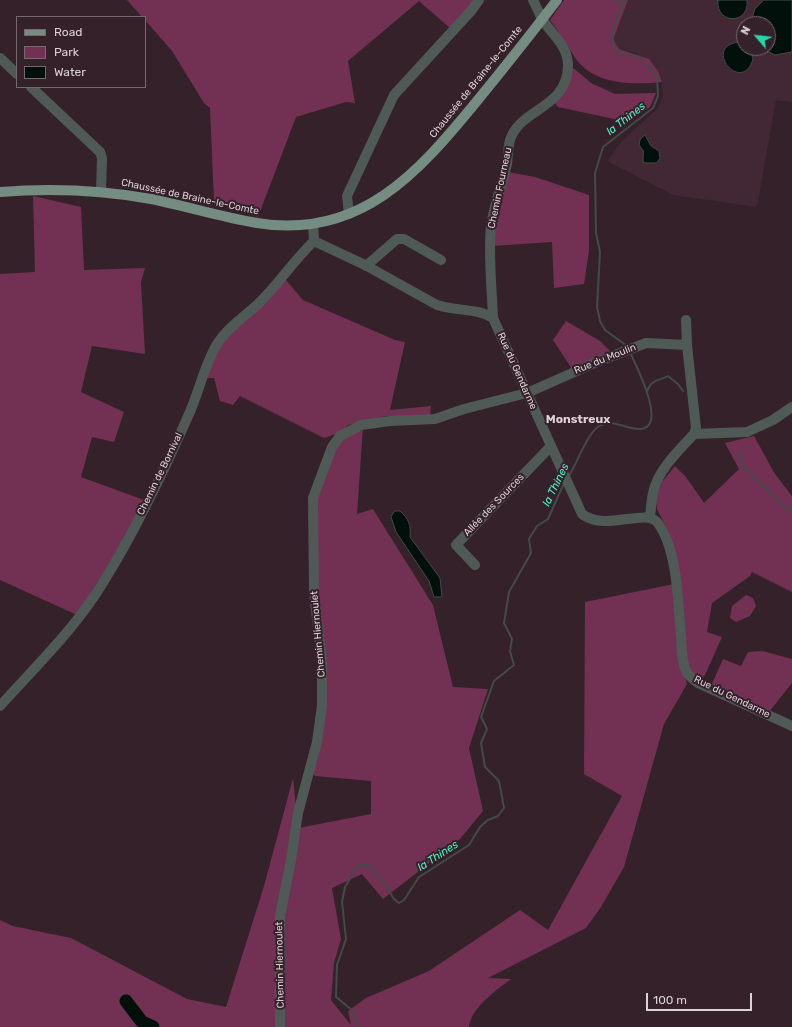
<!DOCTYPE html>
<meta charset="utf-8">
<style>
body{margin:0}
#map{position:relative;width:792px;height:1027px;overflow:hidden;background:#34212a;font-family:Rubik,sans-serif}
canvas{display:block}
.legend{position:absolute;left:16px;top:16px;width:130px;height:72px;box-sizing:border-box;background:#34212a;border:1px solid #78686f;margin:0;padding:5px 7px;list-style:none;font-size:12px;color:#dfd2d7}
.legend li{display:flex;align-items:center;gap:8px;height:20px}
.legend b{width:20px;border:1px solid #78686f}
.north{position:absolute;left:736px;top:16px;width:40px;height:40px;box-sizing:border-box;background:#34212a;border:1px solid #78686f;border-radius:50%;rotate:298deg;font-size:11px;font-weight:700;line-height:16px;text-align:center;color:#dfd2d7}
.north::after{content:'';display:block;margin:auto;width:14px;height:18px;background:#2bd5ac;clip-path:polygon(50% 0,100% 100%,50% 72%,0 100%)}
.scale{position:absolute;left:646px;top:993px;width:106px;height:18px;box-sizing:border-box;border:2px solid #dfd2d7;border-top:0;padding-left:5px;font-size:12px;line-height:14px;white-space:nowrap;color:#dfd2d7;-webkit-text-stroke:3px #34212a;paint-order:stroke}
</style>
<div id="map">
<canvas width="792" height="1027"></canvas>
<ul class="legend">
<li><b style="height:5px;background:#758c83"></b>Road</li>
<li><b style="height:11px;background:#723152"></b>Park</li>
<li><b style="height:11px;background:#02100b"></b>Water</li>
</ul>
<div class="north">N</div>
<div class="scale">100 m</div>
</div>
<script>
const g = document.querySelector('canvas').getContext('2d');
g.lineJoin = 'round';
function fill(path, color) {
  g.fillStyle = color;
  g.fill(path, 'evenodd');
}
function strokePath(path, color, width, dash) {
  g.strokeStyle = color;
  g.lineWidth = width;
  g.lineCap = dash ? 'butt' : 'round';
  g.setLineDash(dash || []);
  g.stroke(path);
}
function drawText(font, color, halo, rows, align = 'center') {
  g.font = font + ' Rubik,sans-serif';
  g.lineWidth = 4;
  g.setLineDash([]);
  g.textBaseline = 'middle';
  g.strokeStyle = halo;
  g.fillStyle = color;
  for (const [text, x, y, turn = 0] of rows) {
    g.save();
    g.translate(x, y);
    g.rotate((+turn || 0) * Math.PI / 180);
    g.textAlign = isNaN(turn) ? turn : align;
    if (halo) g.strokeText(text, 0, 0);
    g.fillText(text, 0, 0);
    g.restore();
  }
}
fill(new Path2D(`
 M 628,0 L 792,0 L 792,102 L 776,100 L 757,207 L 673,195 L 607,161 L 621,142 L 658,108 L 663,96 L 661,78 L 636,53 L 618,49 L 613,40 ZM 744,24 L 768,24 L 768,48 L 744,48 Z`), '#422734');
fill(new Path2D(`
 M 127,0 L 476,0 L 451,29 L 419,1 L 348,61 L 355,103 L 346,102 L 296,117 L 258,217 L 214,202 L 210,108 L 204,103 L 172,51 L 145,20 L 145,17 L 142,17 Z
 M 564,0 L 628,0 L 613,40 L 619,49 L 649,59 L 658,71 L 662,82 C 633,85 595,85 576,59 C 567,46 559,32 550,20 Z
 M 571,66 L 591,83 L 615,94 L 656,93 L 650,107 L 628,122 L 558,107 L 554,102 Z
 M 508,172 L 535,177 L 589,195 L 589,251 L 584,284 L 554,288 L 552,242 L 492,246 Z
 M 33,196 L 81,207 L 84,270 L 145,268 L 141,282 L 145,354 L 92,346 L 81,392 L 124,412 L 114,442 L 92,437 L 81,477 L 144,500 L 118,550 L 77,615 L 0,580 L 0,274 L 35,272 Z
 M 286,280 L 303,300 L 395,340 L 405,342 L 390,410 L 431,406 L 430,416 L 386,416 L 348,425 L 339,433 L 324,438 L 240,396 L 233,405 L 220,401 L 214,378 L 206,378 L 221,343 Z
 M 566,321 L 600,341 L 611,352 L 572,369 L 553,340 Z
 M 363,427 L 357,514 L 373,509 L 433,605 L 453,687 L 488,689 L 469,748 L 483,811 L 460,839 L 383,899 L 362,874 L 332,888 L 341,939 L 334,963 L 331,1000 L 351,1025 L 348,1011 L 366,998 L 429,971 L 520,910 L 548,930 L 622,796 L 584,774 L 585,602 L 674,584 L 680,660 L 687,684 L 664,724 L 624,867 L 601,907 L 586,928 L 488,978 L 511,979 C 497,990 471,1007 469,1027 L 0,1027 L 0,920 L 13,926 L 71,938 L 187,999 L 226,1007 L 264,886 L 293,778 L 298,828 L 371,814 L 371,781 L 315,776 L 311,771 L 319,737 L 315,500 L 337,443 Z
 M 754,436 L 775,474 L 792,496 L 792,592 L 752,572 L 750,576 L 712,603 L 707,632 L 722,637 L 705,675 L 702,678 L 698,679 L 689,671 L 669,533 L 657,509 L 656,501 L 658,491 L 662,482 L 675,466 L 686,477 L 704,503 L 739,469 L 725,443 Z
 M 746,595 L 753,598 L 756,606 L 750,616 L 736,622 L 730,618 L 732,606 Z
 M 762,651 L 792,659 L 792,683 L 769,712 L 711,686 L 723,659 L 741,666 L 748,652 Z`), '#723152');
const water = new Path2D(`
 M 718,0 L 747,0 C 750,25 715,25 718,0 Z
 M 764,0 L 792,0 L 792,52 L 775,55 L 761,48 L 768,48 L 768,24 L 750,24 L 755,9 Z
 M 739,42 L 744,44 L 744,48 L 750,48 L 753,59 C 742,96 701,46 739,42 Z
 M 645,135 L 651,146 L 659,151 L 660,158 L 657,163 L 645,163 L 643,161 C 643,149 646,154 639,145 L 640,140 Z
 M 395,511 L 400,511 C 409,519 411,525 410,537 L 440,578 L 442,597 L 434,597 L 429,581 L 396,532 L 391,517 Z`);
fill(water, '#02100b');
strokePath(water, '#444a48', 1);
strokePath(new Path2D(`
 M 617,0 L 622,6
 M 625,0 C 616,20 607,32 617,52 L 636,56 L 646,63 L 657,77 L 658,96 L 653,108 L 603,147 L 595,173 L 596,233 L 600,252 L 597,307 L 600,321 L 605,330 L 627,346
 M 647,392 C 651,379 659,381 668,376 L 678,384 L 683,391
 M 739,453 L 743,467 L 784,506 L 792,511
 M 569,476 C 577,463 587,434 599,426 C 612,418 628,430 641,429 C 668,426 635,364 630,352
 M 358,1027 L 352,1010 L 336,997 L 337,965 L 346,939 L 342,902 L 345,887 L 358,865 L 369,865 C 374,874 381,878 386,885 C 391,892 390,898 399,903 L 404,900 L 419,877 L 469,845 L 480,827 L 488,820 L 498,816 L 504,808 L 499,781 L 485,767 L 481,743 L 487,729 L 481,717 L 494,681 L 514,665 L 510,651 L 512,639 L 504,623 L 509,592 L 531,553 L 529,539 L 537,526 L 548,519 L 564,483`), '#444a48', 2);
strokePath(new Path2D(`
 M 126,1001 L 142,1022 L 153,1027`), '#02100b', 13);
strokePath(new Path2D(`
 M 0,58 L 17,74
 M 31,87 L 100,152 L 102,158 L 101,192
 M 349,214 L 347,196 L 394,95 L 471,11 L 479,0
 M 313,224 L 314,241
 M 314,241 L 365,265 L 437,305 C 455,311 477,308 493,318 L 582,514 C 605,532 645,508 657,522 C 678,549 678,604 681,637 C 682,649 681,662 687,673 C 690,677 694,680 698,683 L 792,726
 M 366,266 L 397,239 L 404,239 L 441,260
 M 493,318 C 492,288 488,256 491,226 C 494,205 502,185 507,164 C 508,156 508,147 510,140 C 520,108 567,109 568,66 C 568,45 552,35 542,19 C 539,13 536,6 533,0
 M 694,434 L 747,432 L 773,420 L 792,407
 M 650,518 C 651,509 651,501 653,493 C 657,471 679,450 694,434 L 696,428 L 687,345 L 686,320
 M 475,565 L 456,545 L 551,446
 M 0,706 C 36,666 76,628 104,581 C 137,528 164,471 189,414 C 199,392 204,366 217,344 C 227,328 244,317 258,304 C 278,285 293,261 314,241
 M 280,1027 L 280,916 L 291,860 L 298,813 L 317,742 L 322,706 L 322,663 L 314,592 L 313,498 L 332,447 L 340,436 L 361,425 L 390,421 L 435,419 L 464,409 L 527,393 L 597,362 L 646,343 L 687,345`), '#4f5a56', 10);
strokePath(new Path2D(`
 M 0,192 C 50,188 101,190 151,199 C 186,206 221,217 257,223 C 360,240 418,173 477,101 C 504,68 531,34 557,0`), '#758c83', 10);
drawText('10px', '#dfd2d7', '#34212a', [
 ["Chaussée de Braine-le-Comte",476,82,-51],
 ["Chemin Fourneau",500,188,-78],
 ["Chaussée de Braine-le-Comte",190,197,12],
 ["Rue du Moulin",605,359,-22],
 ["Rue du Gendarme",517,371,66],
 ["Chemin de Bornival",160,474,-64],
 ["Allée des Sources",494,505,-46],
 ["Chemin Hiernoulet",318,634,-95],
 ["Rue du Gendarme",732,697,26],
 ["Chemin Hiernoulet",280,965,-91]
]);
drawText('italic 11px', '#46f6c9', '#34212a', [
 ["la Thines",626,119,-38],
 ["la Thines",556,485,-64],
 ["la Thines",438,856,-33]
]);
drawText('bold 12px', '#dfd2d7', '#34212a', [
 ["Monstreux",578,420]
]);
</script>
